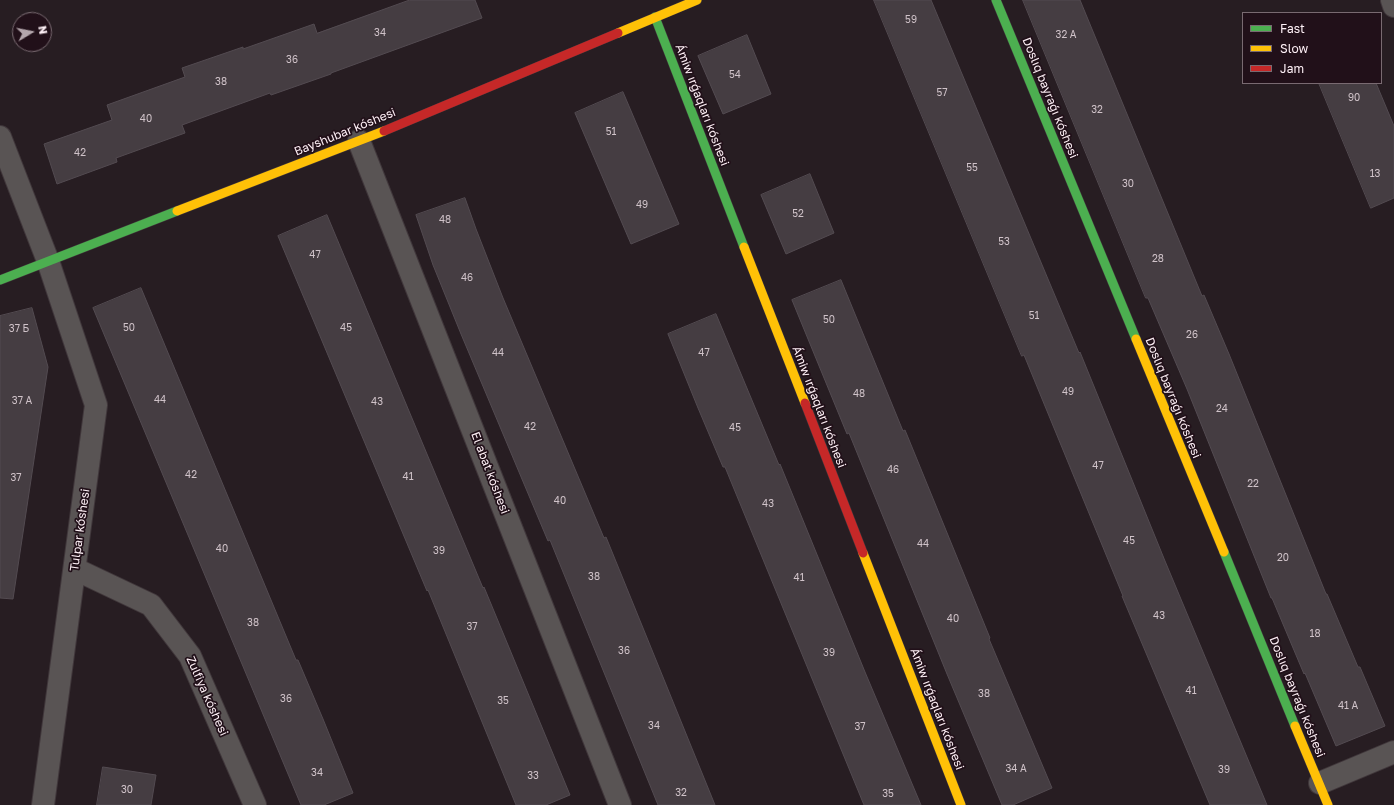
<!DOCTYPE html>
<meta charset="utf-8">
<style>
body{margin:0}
#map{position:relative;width:1394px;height:805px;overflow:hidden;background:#271d22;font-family:"Golos Text",sans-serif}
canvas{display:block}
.legend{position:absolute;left:1242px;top:12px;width:140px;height:72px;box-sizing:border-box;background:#211019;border:1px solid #796a71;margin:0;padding:5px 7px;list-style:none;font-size:12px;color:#fef0f6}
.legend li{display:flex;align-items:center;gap:8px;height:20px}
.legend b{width:20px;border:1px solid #796a71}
.north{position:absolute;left:12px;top:12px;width:40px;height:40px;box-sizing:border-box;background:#211019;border:1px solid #796a71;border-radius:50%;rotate:80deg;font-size:11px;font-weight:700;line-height:16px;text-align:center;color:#fef0f6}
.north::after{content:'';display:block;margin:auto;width:14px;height:18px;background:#b3a6ac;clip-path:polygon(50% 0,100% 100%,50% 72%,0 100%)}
</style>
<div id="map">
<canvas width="1394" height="805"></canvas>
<ul class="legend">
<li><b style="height:5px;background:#4caf50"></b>Fast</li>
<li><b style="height:5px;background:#ffc107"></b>Slow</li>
<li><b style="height:5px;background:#c62828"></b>Jam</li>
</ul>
<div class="north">N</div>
</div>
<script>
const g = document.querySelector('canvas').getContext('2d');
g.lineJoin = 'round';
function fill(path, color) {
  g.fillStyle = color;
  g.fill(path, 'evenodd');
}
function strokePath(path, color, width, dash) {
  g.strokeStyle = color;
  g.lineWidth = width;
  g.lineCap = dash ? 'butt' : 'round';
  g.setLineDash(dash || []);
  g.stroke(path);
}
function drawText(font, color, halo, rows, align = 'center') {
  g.font = font + ' "Golos Text",sans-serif';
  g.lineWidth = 3.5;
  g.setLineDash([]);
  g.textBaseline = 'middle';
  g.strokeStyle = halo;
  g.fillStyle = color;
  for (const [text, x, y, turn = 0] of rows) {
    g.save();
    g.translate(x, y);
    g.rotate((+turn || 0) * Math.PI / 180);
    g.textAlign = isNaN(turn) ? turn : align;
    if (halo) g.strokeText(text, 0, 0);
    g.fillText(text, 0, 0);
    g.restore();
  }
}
const building = new Path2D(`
 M 410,0 L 475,0 L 482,18 L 331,73 L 331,74 L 271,95 L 270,93 L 182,125 L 185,133 L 116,158 L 117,162 L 57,184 L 44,144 L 112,120 L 107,105 L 185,77 L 182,68 L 243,47 L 243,49 L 314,24 L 317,33 Z
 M 874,0 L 931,0 L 1079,353 L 1080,352 L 1165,561 L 1267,805 L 1210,805 L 1122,596 L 1123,596 L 1024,355 L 1022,356 Z
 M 1023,0 L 1080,0 L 1202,296 L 1204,295 L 1229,354 L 1326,594 L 1327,594 L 1358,667 L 1360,667 L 1385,726 L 1336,746 L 1305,673 L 1304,674 L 1272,598 L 1271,598 L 1187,389 L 1148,298 L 1146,298 Z
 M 747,35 L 771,94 L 723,114 L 698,56 Z
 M 1319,83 L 1376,83 L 1394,126 L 1394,198 L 1371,208 Z
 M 623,92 L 679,224 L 631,244 L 575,113 Z
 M 810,174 L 834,233 L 786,254 L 761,195 Z
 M 465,198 L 476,229 L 503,298 L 604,538 L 606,537 L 715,805 L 658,805 L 550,540 L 548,541 L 461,334 L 433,265 L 416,215 Z
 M 327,215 L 483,588 L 484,587 L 570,795 L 546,805 L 516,805 L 428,590 L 427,591 L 278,236 Z
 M 841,280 L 903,431 L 905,430 L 990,638 L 989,639 L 1052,788 L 1013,805 L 1002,805 L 947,674 L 849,433 L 847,434 L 792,300 Z
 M 141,288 L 296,660 L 298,660 L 323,719 L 353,793 L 324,805 L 301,805 L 93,308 Z
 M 32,308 L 48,367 L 13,599 L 0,598 L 0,316 Z
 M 716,314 L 779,465 L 780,464 L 865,672 L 921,805 L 864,805 L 725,467 L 723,467 L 698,408 L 668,334 Z
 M 103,767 L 156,775 L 151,805 L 97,805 Z`);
fill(building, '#453d42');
strokePath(building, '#534b51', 1);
const street = new Path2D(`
 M 1392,0 L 1394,6
 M 0,137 L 48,261 L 96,405 L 43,805
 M 359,141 L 620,805
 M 75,569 L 151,605 L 190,656 L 255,805
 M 1320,783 L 1394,752`);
const fast = new Path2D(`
 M 996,0 L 1136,339
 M 655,17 L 744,247
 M 0,280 L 177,211
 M 1224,552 L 1295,726`);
const slow = new Path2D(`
 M 618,33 L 697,0
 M 177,211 L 384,131
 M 744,247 L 805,403
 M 1136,339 L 1224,552
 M 863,553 L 961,805
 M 1295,726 L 1328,805`);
const jam = new Path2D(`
 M 384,131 L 618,33
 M 805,403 L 863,553`);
strokePath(street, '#40373b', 24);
strokePath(fast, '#40373b', 10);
strokePath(slow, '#40373b', 10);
strokePath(jam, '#40373b', 10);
strokePath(street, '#595454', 22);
strokePath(fast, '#4caf50', 9);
strokePath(slow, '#ffc107', 9);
strokePath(jam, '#c62828', 9);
drawText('10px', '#d0c3c9', null, [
 ["59",911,20],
 ["34",380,33],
 ["32 А",1066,35],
 ["36",292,60],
 ["54",735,75],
 ["38",221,82],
 ["57",942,93],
 ["90",1354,98],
 ["32",1097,110],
 ["40",146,119],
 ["51",611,132],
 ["42",80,153],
 ["55",972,168],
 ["13",1375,174],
 ["30",1128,184],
 ["49",642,205],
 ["52",798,214],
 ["48",445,220],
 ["53",1004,242],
 ["47",315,255],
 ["28",1158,259],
 ["46",467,278],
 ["51",1034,316],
 ["50",829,320],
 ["50",129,328],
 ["45",346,328],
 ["37 Б",19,329],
 ["26",1192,335],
 ["44",498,353],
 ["47",704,353],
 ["49",1068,392],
 ["48",859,394],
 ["44",160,400],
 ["37 А",22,401],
 ["43",377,402],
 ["24",1222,409],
 ["42",530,427],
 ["45",735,428],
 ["47",1098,466],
 ["46",893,470],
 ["42",191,475],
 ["41",408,477],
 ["37",16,478],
 ["22",1253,484],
 ["40",560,501],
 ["43",768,504],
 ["45",1129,541],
 ["44",923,544],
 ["40",222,549],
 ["39",439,551],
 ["20",1283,558],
 ["38",594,577],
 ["41",799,578],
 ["43",1159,616],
 ["40",953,619],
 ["38",253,623],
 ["37",472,627],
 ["18",1315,634],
 ["36",624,651],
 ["39",829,653],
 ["41",1191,691],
 ["38",984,694],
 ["36",286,699],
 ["35",503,701],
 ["41 А",1348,706],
 ["34",654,726],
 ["37",860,727],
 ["34 А",1016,769],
 ["39",1224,770],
 ["34",317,773],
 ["33",533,776],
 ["30",127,790],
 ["32",681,793],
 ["35",888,794]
]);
drawText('12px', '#fef0f6', '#211019', [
 ["Doslıq bayraǵı kóshesi",1050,98,68],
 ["Ámiw ırǵaqları kóshesi",702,105,69],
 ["Bayshubar kóshesi",345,132,-22],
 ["Doslıq bayraǵı kóshesi",1173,398,68],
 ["Ámiw ırǵaqları kóshesi",819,407,69],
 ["El abat kóshesi",490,473,69],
 ["Tulpar kóshesi",80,530,-82],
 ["Zulfiya kóshesi",207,696,66],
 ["Doslıq bayraǵı kóshesi",1297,697,68],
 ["Ámiw ırǵaqları kóshesi",937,709,69]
]);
</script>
